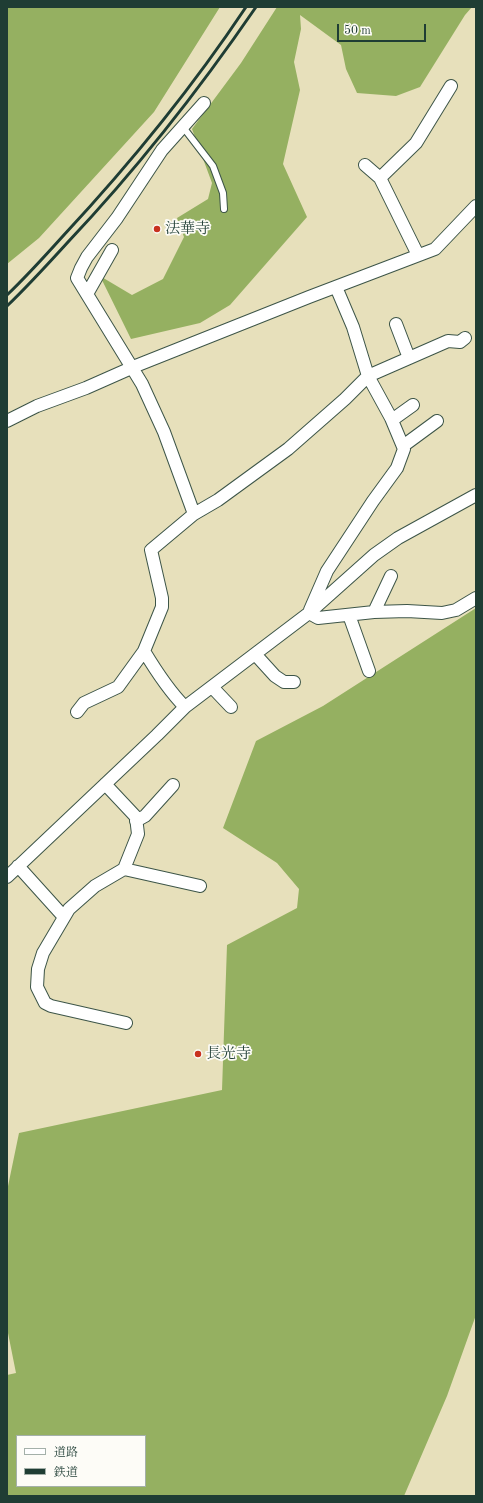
<!DOCTYPE html>
<meta charset="utf-8">
<style>
body{margin:0}
#map{position:relative;width:483px;height:1503px;overflow:hidden;background:#e7e0bb;font-family:"Old Standard TT","Noto Serif JP",serif}
canvas{display:block}
.frame{position:absolute;inset:0;border:8px solid #1f3d34;pointer-events:none}
.legend{position:absolute;left:16px;top:1435px;width:130px;height:52px;box-sizing:border-box;background:#fdfcf7;border:1px solid #a4b0a9;margin:0;padding:5px 7px;list-style:none;font-size:12px;color:#1f3d34}
.legend li{display:flex;align-items:center;gap:8px;height:20px}
.legend b{width:20px;border:1px solid #a4b0a9}
.scale{position:absolute;left:337px;top:24px;width:89px;height:18px;box-sizing:border-box;border:2px solid #1f3d34;border-top:0;padding-left:5px;font-size:12px;line-height:14px;white-space:nowrap;color:#1f3d34;-webkit-text-stroke:3px #fdfcf7;paint-order:stroke}
</style>
<div id="map">
<canvas width="483" height="1503"></canvas>
<div class="frame"></div>
<ul class="legend">
<li><b style="height:5px;background:#fff"></b>道路</li>
<li><b style="height:5px;background:#1f3d34"></b>鉄道</li>
</ul>
<div class="scale">50 m</div>
</div>
<script>
const g = document.querySelector('canvas').getContext('2d');
g.lineJoin = 'round';
function fill(path, color) {
  g.fillStyle = color;
  g.fill(path, 'evenodd');
}
function strokePath(path, color, width, dash) {
  g.strokeStyle = color;
  g.lineWidth = width;
  g.lineCap = dash ? 'butt' : 'round';
  g.setLineDash(dash || []);
  g.stroke(path);
}
function drawText(font, color, halo, rows, align = 'center') {
  g.font = font + ' "Old Standard TT","Noto Serif JP",serif';
  g.lineWidth = 3.5;
  g.setLineDash([]);
  g.textBaseline = 'middle';
  g.strokeStyle = halo;
  g.fillStyle = color;
  for (const [text, x, y, turn = 0] of rows) {
    g.save();
    g.translate(x, y);
    g.rotate((+turn || 0) * Math.PI / 180);
    g.textAlign = isNaN(turn) ? turn : align;
    if (halo) g.strokeText(text, 0, 0);
    g.fillText(text, 0, 0);
    g.restore();
  }
}
fill(new Path2D(`
 M 7,7 L 220,7 L 154,112 L 39,238 L 7,264 Z
 M 277,7 L 472,7 L 465,15 L 420,87 L 396,96 L 357,93 L 346,69 L 341,45 L 300,15 L 301,29 L 294,62 L 300,90 L 283,164 L 307,217 L 230,305 L 200,323 L 131,339 L 100,276 L 132,295 L 163,279 L 184,237 L 177,218 L 208,199 L 212,183 L 192,129 L 241,63 Z
 M 476,608 L 476,1315 L 447,1396 L 404,1496 L 7,1496 L 7,1375 L 16,1373 L 7,1328 L 7,1191 L 19,1133 L 222,1090 L 227,945 L 297,908 L 299,889 L 277,863 L 223,828 L 256,741 L 323,706 ZM 17,1436 L 145,1436 L 145,1486 L 17,1486 Z`), '#95b061');
const service = new Path2D(`
 M 183,127 L 213,166 L 223,193 L 224,209`);
const minor = new Path2D(`
 M 365,165 L 380,178
 M 418,255 L 380,178 L 416,143 L 451,86
 M 87,294 L 112,250
 M 396,324 L 409,358
 M 392,420 L 413,405
 M 7,421 L 37,406 L 86,388 L 138,365 L 309,297 L 435,249 L 476,206
 M 403,446 L 437,421
 M 194,514 L 164,432 L 142,384 L 77,278 L 81,268 L 87,257 L 117,218 L 162,150 L 204,103
 M 310,610 L 327,571 L 373,501 L 397,468 L 404,449 L 391,418 L 368,376 L 353,327 L 336,287
 M 374,612 L 391,576
 M 309,613 L 318,618 L 374,612 L 407,611 L 442,613 L 456,610 L 476,598
 M 349,615 L 369,671
 M 255,654 L 275,676 L 284,682 L 294,682
 M 212,687 L 231,707
 M 185,707 C 168,690 156,671 144,651 L 162,607 L 162,598 L 151,550 L 194,514 L 218,500 L 288,449 L 345,399 L 368,376 L 448,341 L 460,342 L 465,338
 M 77,712 L 84,703 L 118,687 L 144,651
 M 105,784 L 136,817 L 138,834 L 124,869 L 200,886
 M 136,821 L 145,816 L 173,785
 M 18,866 L 64,917
 M 124,869 L 95,886 L 69,909 L 43,953 L 38,969 L 37,987 L 45,1003 L 51,1006 L 126,1023
 M 7,877 L 157,735 L 185,707 L 309,613 L 374,555 L 398,538 L 476,495`);
strokePath(service, '#3d5548', 8);
strokePath(minor, '#3d5548', 14);
strokePath(service, '#fff', 6);
strokePath(minor, '#fff', 12);
strokePath(new Path2D(`
 M 7,295 C 27,276 45,256 63,236 C 130,164 192,88 246,7
 M 7,306 C 28,286 48,264 68,242 C 137,169 199,90 256,7`), '#1f3d34', 3);
for (const [x, y, r, color] of [
 [157,229,4,"#c8321e"],
 [198,1054,4,"#c8321e"]
]) {
  const dot = new Path2D();
  dot.arc(x, y, r, 0, 2 * Math.PI);
  g.fillStyle = color;
  g.fill(dot);
  strokePath(dot, '#fdfcf7', 1.5);
}
drawText('15px', '#1f3d34', '#fdfcf7', [
 ["法華寺",165,229],
 ["長光寺",206,1054]
], 'left');
</script>
